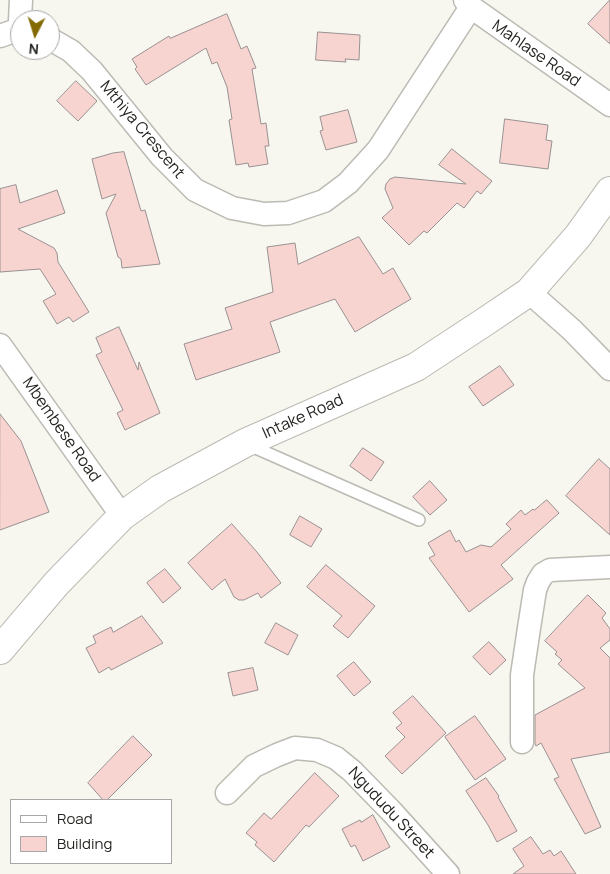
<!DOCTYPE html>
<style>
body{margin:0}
#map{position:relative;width:610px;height:874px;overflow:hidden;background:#f7f6ef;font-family:Manrope,sans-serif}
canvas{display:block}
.legend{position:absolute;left:10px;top:799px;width:162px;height:65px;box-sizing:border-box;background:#fff;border:1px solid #a7a7a6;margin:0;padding:6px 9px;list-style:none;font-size:15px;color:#242421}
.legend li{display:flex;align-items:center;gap:10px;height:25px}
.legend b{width:25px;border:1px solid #a7a7a6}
.north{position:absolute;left:10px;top:10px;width:50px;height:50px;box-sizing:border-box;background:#fff;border:1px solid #a7a7a6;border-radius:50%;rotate:185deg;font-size:14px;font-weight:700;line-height:20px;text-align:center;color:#242421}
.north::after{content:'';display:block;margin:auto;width:18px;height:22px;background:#846a05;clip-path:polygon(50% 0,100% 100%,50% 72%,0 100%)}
</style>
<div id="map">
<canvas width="610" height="874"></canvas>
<ul class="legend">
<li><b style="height:6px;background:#fff"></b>Road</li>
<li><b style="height:14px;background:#f8d4d1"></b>Building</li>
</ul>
<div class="north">N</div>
</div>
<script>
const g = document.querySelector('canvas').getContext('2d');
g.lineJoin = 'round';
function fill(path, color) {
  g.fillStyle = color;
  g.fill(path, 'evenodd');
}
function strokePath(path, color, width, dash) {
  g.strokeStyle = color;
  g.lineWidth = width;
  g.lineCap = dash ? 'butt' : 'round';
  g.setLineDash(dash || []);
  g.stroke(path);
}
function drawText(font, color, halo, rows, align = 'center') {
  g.font = font + ' Manrope,sans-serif';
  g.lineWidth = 4;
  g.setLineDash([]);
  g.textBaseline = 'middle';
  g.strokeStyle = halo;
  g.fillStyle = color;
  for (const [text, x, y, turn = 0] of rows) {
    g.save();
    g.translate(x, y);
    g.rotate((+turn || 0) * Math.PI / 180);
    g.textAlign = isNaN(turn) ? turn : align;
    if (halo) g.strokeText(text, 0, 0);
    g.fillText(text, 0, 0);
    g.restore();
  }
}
const building = new Path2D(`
 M 610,0 L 610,44 L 588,24 Z
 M 227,14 L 241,49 L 247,46 L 256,68 L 252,69 L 261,124 L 266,123 L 269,146 L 265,146 L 268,164 L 249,167 L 248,163 L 236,165 L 229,120 L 232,119 L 227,87 L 217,62 L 212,64 L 206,48 L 146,85 L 135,69 L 137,67 L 132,59 L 169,36 L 170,38 Z
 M 318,32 L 360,35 L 359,60 L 345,59 L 346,62 L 316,60 Z
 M 76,81 L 97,101 L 78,121 L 57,101 Z
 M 348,110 L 357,142 L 326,150 L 320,131 L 323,130 L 320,117 Z
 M 505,119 L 548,125 L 546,140 L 552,141 L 548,169 L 500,163 Z
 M 452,149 L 492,181 L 481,194 L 477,191 L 464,208 L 457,203 L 427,233 L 424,231 L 409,245 L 382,218 L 393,208 L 385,189 L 386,184 L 390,179 L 395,177 L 466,184 L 439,165 Z
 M 124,152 L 141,211 L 145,210 L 160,264 L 122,268 L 121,259 L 118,257 L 106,213 L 116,194 L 102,199 L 92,159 L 113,153 Z
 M 16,185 L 20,203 L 57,190 L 65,213 L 18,229 L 54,248 L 57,253 L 58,262 L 89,312 L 73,322 L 69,317 L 57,324 L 43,301 L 56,294 L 40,269 L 0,272 L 0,189 Z
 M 359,237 L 383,274 L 393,268 L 411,299 L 355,332 L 335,299 L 270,322 L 280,352 L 196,380 L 184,344 L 232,329 L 225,308 L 273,292 L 267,247 L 295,243 L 298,264 Z
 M 119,327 L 138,370 L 139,362 L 160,413 L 125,430 L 117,413 L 123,410 L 96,355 L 102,352 L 96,338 Z
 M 500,366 L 514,385 L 483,406 L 469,387 Z
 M 0,414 L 21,441 L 49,512 L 0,530 Z
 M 363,448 L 384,462 L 371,481 L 350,466 Z
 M 599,459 L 610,469 L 610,535 L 566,496 Z
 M 430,481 L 447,500 L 430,515 L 413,497 Z
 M 547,500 L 559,513 L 501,565 L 513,579 L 469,612 L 429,558 L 435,555 L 428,543 L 450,530 L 456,542 L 459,540 L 466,552 L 481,545 L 491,547 L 511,529 L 506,524 L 521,510 L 525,515 L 533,509 L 534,510 Z
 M 300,516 L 322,529 L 311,547 L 290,535 Z
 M 232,524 L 257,552 L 281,583 L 261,598 L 258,593 L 244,600 L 239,600 L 234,597 L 225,579 L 212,590 L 188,563 Z
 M 326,565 L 375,606 L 348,638 L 333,626 L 342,616 L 307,587 Z
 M 165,569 L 181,588 L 163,603 L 147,583 Z
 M 588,595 L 606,613 L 602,618 L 610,629 L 610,640 L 600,648 L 610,658 L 610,752 L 571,759 L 601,827 L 585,834 L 554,779 L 559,777 L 541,743 L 536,746 L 535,744 L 535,715 L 585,688 L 558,664 L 562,660 L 555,654 L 557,652 L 545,641 Z
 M 142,616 L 163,643 L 111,670 L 109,667 L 99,673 L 86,648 L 96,643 L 93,636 L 111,627 L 113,632 Z
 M 276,623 L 298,635 L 288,655 L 265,643 Z
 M 489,642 L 506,660 L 490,675 L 473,657 Z
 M 354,662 L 371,682 L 354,696 L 337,676 Z
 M 253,668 L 258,690 L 233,696 L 228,673 Z
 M 413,696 L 446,733 L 402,774 L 385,756 L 405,737 L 396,728 L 402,723 L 393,713 Z
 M 475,716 L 506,759 L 475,780 L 445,737 Z
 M 133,736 L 152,755 L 107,800 L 103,800 L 88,783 Z
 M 315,773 L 339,796 L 309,827 L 306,825 L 274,862 L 255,845 L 257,842 L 246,833 L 264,813 L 271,819 Z
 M 486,778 L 499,796 L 498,797 L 517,831 L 497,842 L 488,825 L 466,791 Z
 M 373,815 L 390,847 L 363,861 L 355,845 L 351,847 L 342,829 L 360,820 L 361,822 Z
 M 531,837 L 543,854 L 550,850 L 554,856 L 561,851 L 576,874 L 513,874 L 524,866 L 513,849 Z`);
fill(building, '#f8d4d1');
strokePath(building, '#999191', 1);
const lane = new Path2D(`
 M 249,445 L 419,520`);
const street = new Path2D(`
 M 465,0 L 471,7 L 610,105
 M 20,20 L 21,0
 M 0,36 L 20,29
 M 50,39 L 71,51 L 92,71 L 162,157 L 195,190 L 232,208 L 264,214 L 288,213 L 324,201 L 348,183 L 378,150 L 471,7
 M 529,292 L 572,330 L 610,369
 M 0,345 L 122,516
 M 522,742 L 522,675 L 529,628 L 535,590 L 538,582 L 543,574 L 550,570 L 610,567
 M 227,793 L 254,766 L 277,755 L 295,748 L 317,750 L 336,758 L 352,771 L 392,812 L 448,874`);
const secondary = new Path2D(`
 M 0,650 L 56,584 L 122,516 L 160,489 L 245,443 L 416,367 L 486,321 L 529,292 L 578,236 L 610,191`);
strokePath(lane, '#bbbab3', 14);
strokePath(street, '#bbbab3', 25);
strokePath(secondary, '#bbbab3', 30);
strokePath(lane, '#fff', 11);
strokePath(street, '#fff', 22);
strokePath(secondary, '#fff', 28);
drawText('16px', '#242421', '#fff', [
 ["Mahlase Road",536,54,35],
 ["Mthiya Crescent",142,130,50],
 ["Intake Road",303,417,-24],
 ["Mbembese Road",61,430,55],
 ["Ngududu Street",391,813,47]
]);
</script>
